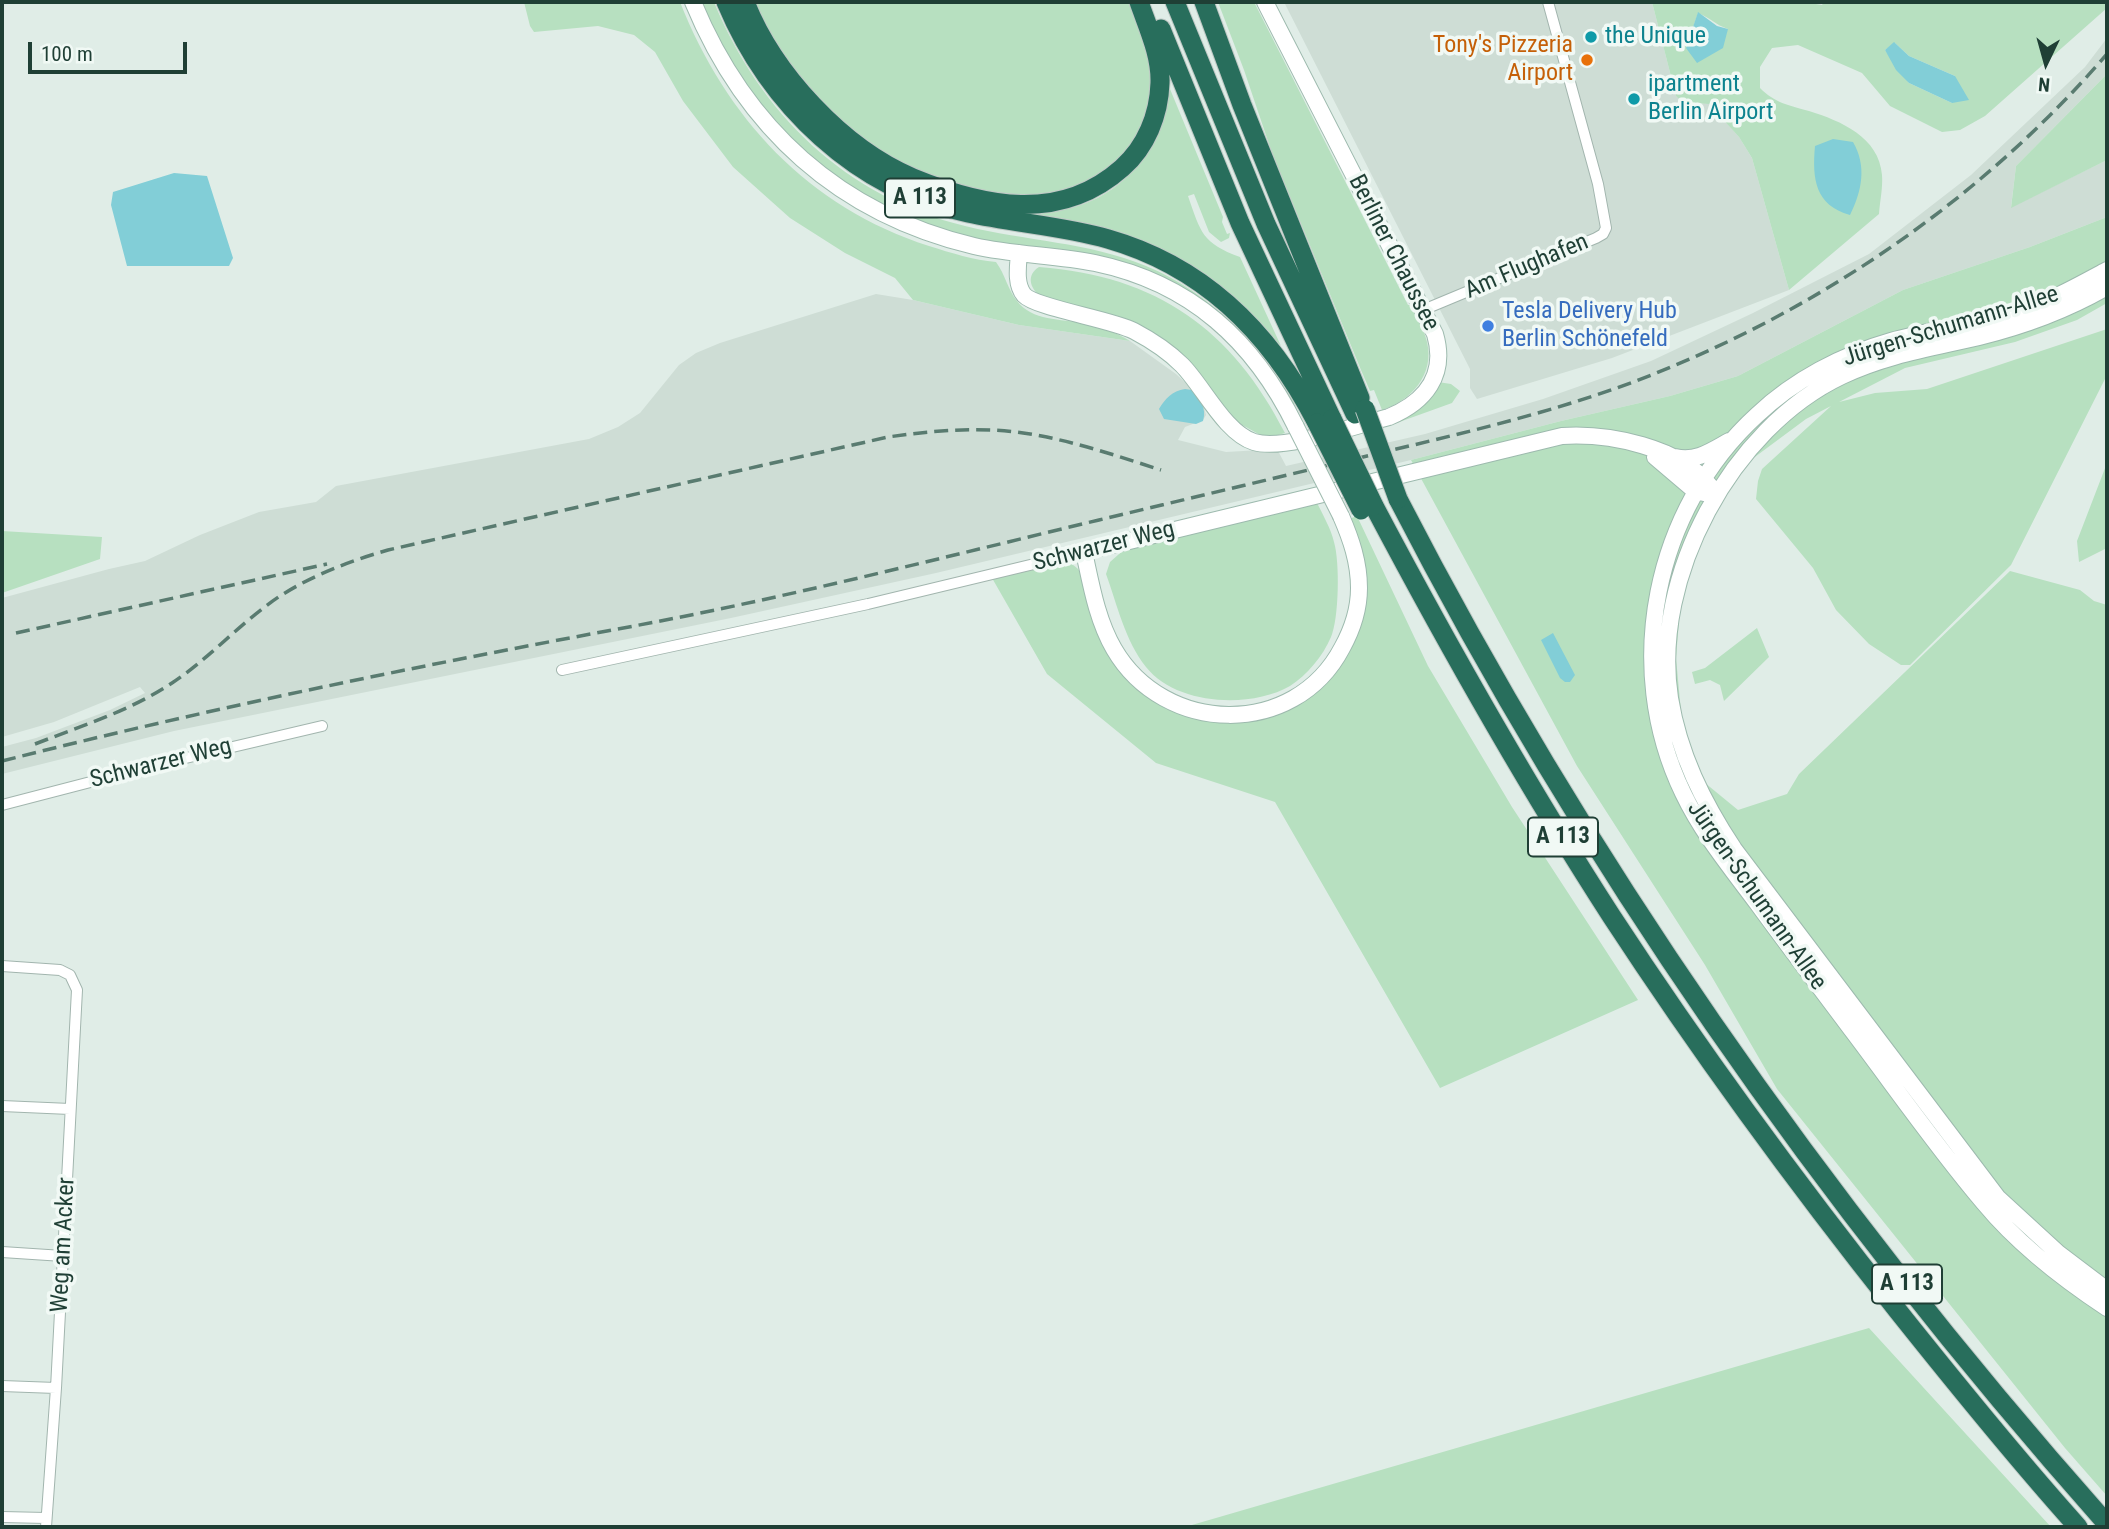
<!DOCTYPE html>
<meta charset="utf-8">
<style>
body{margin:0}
#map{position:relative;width:2109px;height:1529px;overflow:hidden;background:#e0ede7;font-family:"Roboto Condensed",sans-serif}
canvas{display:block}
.frame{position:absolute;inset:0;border:4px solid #1f3f35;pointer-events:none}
.north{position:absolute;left:2011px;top:28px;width:70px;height:70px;-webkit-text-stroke:5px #f1f9f5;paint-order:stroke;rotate:185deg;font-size:19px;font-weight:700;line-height:28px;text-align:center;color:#1f3f35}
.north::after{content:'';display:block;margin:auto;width:24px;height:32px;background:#1f3f35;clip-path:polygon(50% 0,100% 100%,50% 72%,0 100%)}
.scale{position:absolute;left:28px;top:42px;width:159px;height:32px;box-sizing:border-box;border:4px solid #1f3f35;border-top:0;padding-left:9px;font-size:21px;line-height:24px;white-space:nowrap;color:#1f3f35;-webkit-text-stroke:5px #f1f9f5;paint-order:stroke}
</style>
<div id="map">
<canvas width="2109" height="1529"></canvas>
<div class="frame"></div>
<div class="north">N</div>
<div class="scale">100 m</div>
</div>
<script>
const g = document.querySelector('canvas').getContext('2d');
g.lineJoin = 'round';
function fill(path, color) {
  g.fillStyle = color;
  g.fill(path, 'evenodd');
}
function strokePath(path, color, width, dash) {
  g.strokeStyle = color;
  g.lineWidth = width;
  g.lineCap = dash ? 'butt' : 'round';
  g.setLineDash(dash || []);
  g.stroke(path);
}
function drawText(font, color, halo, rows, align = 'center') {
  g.font = font + ' "Roboto Condensed",sans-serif';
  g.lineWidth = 7;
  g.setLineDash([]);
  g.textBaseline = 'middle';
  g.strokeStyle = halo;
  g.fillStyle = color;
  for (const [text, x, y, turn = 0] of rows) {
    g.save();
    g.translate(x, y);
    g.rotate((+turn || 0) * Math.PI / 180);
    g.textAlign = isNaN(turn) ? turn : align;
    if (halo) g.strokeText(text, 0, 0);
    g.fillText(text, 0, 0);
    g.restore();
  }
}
fill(new Path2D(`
 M 1284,2 L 1652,2 L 1676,96 L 1696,104 L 1709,103 L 1739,137 L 1752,158 L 1789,290 L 1612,358 L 1477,399 L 1470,388 L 1470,369 Z
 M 2107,38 L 2107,74 L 2016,166 L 2011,207 L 2107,160 L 2107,217 L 2030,247 L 1903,290 L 1738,376 L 1670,396 L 1561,421 L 1411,460 L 936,573 L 731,618 L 174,731 L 2,774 L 2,747 L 36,738 L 110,710 L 145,693 L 140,687 L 54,722 L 2,737 L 2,598 L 109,569 L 145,561 L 200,535 L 259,512 L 316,502 L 336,486 L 589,439 L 618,427 L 640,413 L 679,365 L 696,353 L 720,343 L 876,294 L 913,300 L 1019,325 L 1130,341 L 1176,374 L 1190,387 L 1203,404 L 1206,415 L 1203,420 L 1185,427 L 1178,440 L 1226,452 L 1277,449 L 1286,466 L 1425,434 L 1543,399 L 1651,361 L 1753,313 L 1869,254 L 1971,175 L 2085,67 Z`), '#ceddd5');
fill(new Path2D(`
 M 524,2 L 680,2 C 726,118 808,207 929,246 C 951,253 974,260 996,262 C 1005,274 1008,290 1017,301 C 1032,321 1061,319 1084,323 C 1100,327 1116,332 1130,341 L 1019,325 L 913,300 L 895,278 L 845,253 L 790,218 L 733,167 L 683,101 L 655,52 L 634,35 L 598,26 L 534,32 L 530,26 Z
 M 700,2 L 714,2 C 760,114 846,197 965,226 C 1026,241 1088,242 1146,266 C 1212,293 1259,345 1295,404 L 1292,405 L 1275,375 L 1258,352 L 1195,296 L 936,229 L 861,196 L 787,138 L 729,63 Z
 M 752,2 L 1134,2 L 1154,82 L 1146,124 L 1115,168 L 1051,198 L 983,194 L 908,168 L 855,135 L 787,66 Z
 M 1218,2 L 1254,2 L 1408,305 L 1411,305 C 1417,317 1424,329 1427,342 C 1435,374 1411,401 1382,410 L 1374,390 L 1370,391 L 1361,370 L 1272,153 L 1244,70 Z
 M 1652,2 L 1804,2 L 1822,5 L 1824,2 L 2107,2 L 2107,8 L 1985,116 L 1960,130 L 1942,132 L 1890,106 L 1862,73 L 1798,45 L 1772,48 L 1760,67 L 1760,88 C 1775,103 1788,105 1809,111 C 1841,121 1879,137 1882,175 C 1883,187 1880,201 1879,214 L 1789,290 L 1752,158 L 1739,137 L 1709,104 L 1683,102 L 1676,96 ZM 1698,13 C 1709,17 1716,25 1728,29 L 1686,48 ZM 1895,43 L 1909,56 L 1955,76 L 1952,103 L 1909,83 L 1885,50 Z
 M 2107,74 L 2107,160 L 2011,208 L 2016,166 Z
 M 1168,88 L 1170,89 L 1223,217 L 1222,222 L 1227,234 L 1230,233 L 1229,238 L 1221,242 L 1209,232 L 1194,194 L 1188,196 C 1201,233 1202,243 1240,257 L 1281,346 L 1248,312 L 1220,288 L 1020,214 C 1065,214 1106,203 1136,167 C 1140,162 1146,156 1149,150 C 1157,131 1162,108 1168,88 Z
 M 2107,217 L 2107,303 L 2077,320 L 2015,342 L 1905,368 L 1839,402 L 1875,393 L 1927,389 L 2107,329 L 2107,375 L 2011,565 L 1910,665 L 1901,665 L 1869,644 L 1836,610 L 1813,568 L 1756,499 L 1758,481 L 1762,469 L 1831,406 L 1806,419 L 1740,468 L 1712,513 L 1692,560 L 1680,609 L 1676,658 L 1683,733 L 1699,778 L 1738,810 L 1787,794 L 1799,774 L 2010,571 L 2080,590 L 2094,601 L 2107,605 L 2107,1496 L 2065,1448 L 1777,1089 L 1705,965 L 1577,766 L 1411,460 L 1561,421 L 1670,396 L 1738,376 L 1903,290 L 2030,247 Z
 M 1039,267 C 1157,276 1232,329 1285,433 L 1272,437 L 1262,436 L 1237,422 L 1123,320 L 1040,296 C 1030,288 1026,275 1039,267 Z
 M 1438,382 L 1451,384 L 1460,391 L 1452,403 L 1391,425 L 1411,415 L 1429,401 Z
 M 2107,463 L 2107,548 L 2079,562 L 2077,541 Z
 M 1317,503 C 1323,515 1331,529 1334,542 C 1340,562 1339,619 1331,637 C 1323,656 1307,675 1290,686 C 1250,709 1176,705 1146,667 C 1125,641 1117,604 1106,574 L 1110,562 L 1127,547 Z
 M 1357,516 L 1428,666 L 1512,807 L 1638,1000 L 1440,1088 L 1275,802 L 1156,763 L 1047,674 L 992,578 C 1010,574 1055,558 1071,564 C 1078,567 1082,574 1086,580 L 1145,694 L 1166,709 L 1203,719 L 1244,720 L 1280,713 L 1323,684 L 1361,614 L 1349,519 Z
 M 2,531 L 102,537 L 100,559 L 2,593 Z
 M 1757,628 L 1769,657 L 1724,701 L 1720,685 L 1710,680 L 1695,684 L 1692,672 L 1705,668 Z
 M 1869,1328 L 2051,1527 L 1185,1527 Z`), '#b7e0c0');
fill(new Path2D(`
 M 1698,12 L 1717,26 L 1728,29 L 1723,48 L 1697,63 L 1686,48 Z
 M 1894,42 L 1909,56 L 1955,76 L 1969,100 L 1952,103 L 1909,83 L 1896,70 L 1885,50 Z
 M 1833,139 L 1853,142 C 1867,166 1862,191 1850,215 C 1815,205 1812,179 1815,146 Z
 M 174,173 L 207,176 L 233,258 L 229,266 L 127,266 L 111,205 L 113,192 Z
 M 1185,389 L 1192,390 C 1200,399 1207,408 1203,421 L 1196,424 L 1164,419 L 1159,409 C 1165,399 1172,391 1185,389 Z
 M 1553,633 L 1575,675 L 1570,682 L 1565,682 L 1560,678 L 1541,640 Z`), '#82ced7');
const street = new Path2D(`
 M 1423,310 L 1596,238 L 1603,234 L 1606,228 L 1598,184 L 1548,2
 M 562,670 L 868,604 L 1084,552
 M 2,805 L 156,765 L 322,726
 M 2,966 L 60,970 L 70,975 L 77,990 L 56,1388 L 46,1527
 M 2,1106 L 70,1109
 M 2,1252 L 63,1256
 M 2,1386 L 56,1388
 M 2,1517 L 46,1518`);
const secondary = new Path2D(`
 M 693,2 C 745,128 839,214 974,246 C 1013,255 1055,255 1095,263 C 1191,283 1254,341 1296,427
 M 1019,253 C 1018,266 1015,284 1024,295 C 1036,308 1111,319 1134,331 C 1151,340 1169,352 1182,365 C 1203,386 1225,433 1254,442 C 1285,451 1356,425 1389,417 C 1425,402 1447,375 1435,334 L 1265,2
 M 2107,270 C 2079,285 2051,301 2021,310 C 1978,324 1934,329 1891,341 C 1842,355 1794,380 1757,415 C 1654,509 1622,667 1683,793 C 1702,833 1731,868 1757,903 C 1789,947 1822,990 1854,1033 C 1897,1090 1938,1149 1984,1203 C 2018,1244 2063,1279 2107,1308
 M 2107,287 C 2067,310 2024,326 1979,337 C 1932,348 1886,355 1842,376 C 1732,428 1651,577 1670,698 C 1679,754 1703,802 1734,849 L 1998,1198 L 2058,1253 L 2107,1290
 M 1655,457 L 1695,491 L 1704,493
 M 1675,457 C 1696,462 1711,451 1729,441
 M 1341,516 C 1351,539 1359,562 1359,588 C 1359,609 1352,630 1342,648 C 1294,739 1164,735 1114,649 C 1097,620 1091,584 1084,552 L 1562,436 C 1609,433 1680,447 1710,486`);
const highway = new Path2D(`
 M 726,2 C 769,105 856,189 968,213 C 1014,223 1063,226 1108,239 C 1206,267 1272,335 1317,423
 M 745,2 C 773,73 842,148 913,178 C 984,207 1060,223 1122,168 C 1146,147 1159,115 1160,83 C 1161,55 1148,28 1139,2
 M 1175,2 L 1266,224 L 1355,414
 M 1204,2 L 1242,105 L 1360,398
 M 1161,29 L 1240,223 L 1332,419
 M 1398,499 C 1589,870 1830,1212 2107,1524
 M 1374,506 C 1448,646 1526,784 1612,917 C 1701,1053 1797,1184 1898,1311 C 1957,1385 2015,1457 2078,1527`);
strokePath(street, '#a2b5ae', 12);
strokePath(secondary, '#9dbaae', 18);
strokePath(highway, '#c0c9c6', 21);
strokePath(street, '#fff', 10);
strokePath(secondary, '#fff', 16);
strokePath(highway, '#286e5c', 19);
strokePath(new Path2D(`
 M 16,633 L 327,564
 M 35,744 C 81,726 130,711 172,683 C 210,658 241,622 280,596 C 313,575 350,561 388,550 L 888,437 C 930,431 973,427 1016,432 C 1065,438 1114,455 1161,470
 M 2,761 C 211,708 422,665 634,626 C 790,597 944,557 1099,520 C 1187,499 1275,478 1363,457 C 1455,435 1548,414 1636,381 C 1817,312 1981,200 2107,54`), '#597b70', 3.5, [14, 7]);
const secondaryBridge = new Path2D(`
 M 1296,427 L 1341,516`);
const highwayBridge = new Path2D(`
 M 1365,409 L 1398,499
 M 1332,419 L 1374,506
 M 1317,423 L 1361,510`);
strokePath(secondaryBridge, '#9dbaae', 18, []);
strokePath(highwayBridge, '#c0c9c6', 21, []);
strokePath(secondaryBridge, '#fff', 16);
strokePath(highwayBridge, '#286e5c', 19);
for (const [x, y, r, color] of [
 [1591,37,7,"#0f9aa8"],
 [1587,60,7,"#e8710a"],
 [1634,99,7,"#0f9aa8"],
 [1488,326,7,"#3f7fe0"]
]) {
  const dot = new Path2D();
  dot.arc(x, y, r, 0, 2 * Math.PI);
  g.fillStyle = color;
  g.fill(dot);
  strokePath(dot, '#f1f9f5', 2.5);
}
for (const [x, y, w] of [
 [920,198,70],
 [1563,837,70],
 [1907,1284,70]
]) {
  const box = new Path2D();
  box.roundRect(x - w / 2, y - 19.5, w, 39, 5);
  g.fillStyle = '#f1f9f5';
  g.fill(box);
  strokePath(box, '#1f3f35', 2);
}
drawText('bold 23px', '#1f3f35', null, [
 ["A 113",920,198],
 ["A 113",1563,837],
 ["A 113",1907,1284]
]);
drawText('24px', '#0d838f', '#f1f9f5', [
 ["the Unique",1605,37],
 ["ipartment",1648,85],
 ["Berlin Airport",1648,113]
], 'left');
drawText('24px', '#c56008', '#f1f9f5', [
 ["Tony's Pizzeria",1573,46],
 ["Airport",1573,74]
], 'right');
drawText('24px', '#1f3f35', '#f1f9f5', [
 ["Berliner Chaussee",1393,253,63],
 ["Am Flughafen",1527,267,-23],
 ["Jürgen-Schumann-Allee",1951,327,-17],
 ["Schwarzer Weg",1104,547,-14],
 ["Schwarzer Weg",161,764,-14],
 ["Jürgen-Schumann-Allee",1756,896,55],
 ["Weg am Acker",64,1245,-87]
]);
drawText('24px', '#366cbe', '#f1f9f5', [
 ["Tesla Delivery Hub",1502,312],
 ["Berlin Schönefeld",1502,340]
], 'left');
</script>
